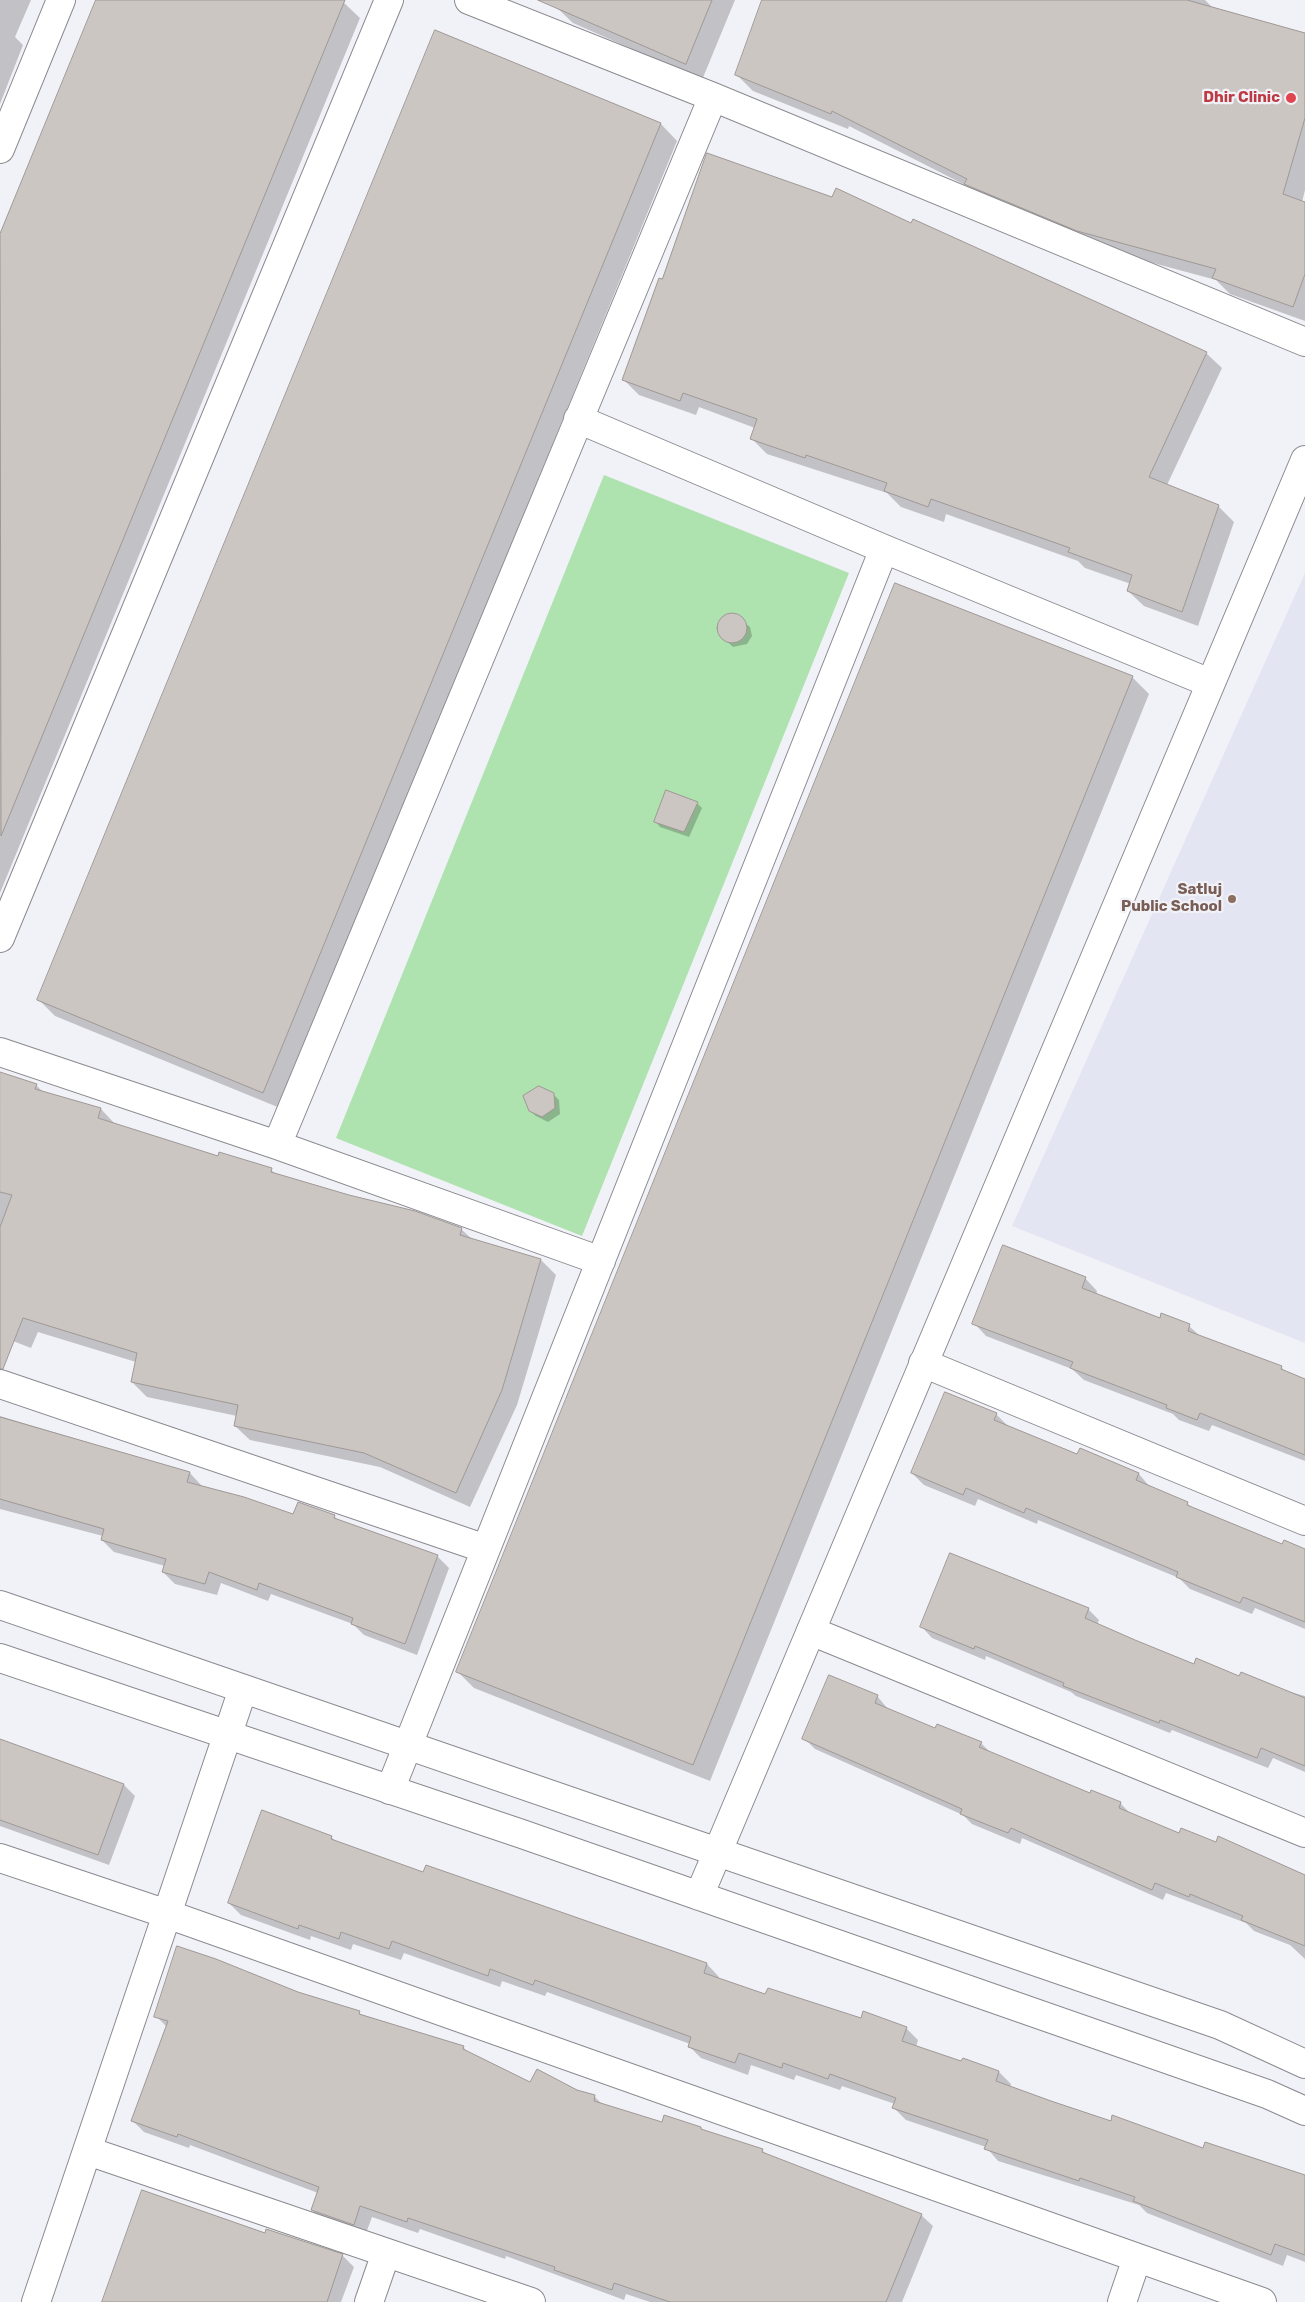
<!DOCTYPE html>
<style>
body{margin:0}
canvas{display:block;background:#f1f1f8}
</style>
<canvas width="1305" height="2302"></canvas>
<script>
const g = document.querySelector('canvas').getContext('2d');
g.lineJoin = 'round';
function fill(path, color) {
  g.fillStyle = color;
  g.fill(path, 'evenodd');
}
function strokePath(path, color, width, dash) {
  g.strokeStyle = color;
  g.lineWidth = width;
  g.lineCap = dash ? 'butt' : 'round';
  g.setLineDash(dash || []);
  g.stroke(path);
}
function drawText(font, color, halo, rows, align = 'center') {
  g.font = font + ' Rubik,sans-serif';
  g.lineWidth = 4.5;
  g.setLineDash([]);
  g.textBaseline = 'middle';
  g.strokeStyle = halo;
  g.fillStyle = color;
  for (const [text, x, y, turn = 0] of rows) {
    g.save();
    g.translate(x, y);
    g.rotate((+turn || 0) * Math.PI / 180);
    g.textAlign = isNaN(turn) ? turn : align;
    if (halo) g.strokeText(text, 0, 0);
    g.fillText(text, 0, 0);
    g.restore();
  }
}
fill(new Path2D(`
 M 1305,573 L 1305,1343 L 1012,1226 Z`), '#e4e5f3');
fill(new Path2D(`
 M 604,475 L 849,573 L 582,1236 L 336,1138 Z`), '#aee2af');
fill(new Path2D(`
 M 0,0 L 31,0 L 15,37 L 23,45 L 0,104 Z
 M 98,0 L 341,0 L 360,18 L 0,893 L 0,237 Z
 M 559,0 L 735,0 L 702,80 L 573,23 L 556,7 Z
 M 763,0 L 1205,0 L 1214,9 L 1305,34 L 1305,190 L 1302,202 L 1305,203 L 1305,321 L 1230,294 L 1216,280 L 1094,247 L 982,200 L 969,187 L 849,126 L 848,129 L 753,91 L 737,75 Z
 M 436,31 L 661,124 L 677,141 L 280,1108 L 55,1016 L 38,999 Z
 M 911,225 L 1206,353 L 1222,368 L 1167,485 L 1218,506 L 1234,522 L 1198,626 L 1144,606 L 1128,591 L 1131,584 L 1085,568 L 1078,561 L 946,514 L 944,522 L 901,507 L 887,493 L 767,454 L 751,438 L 755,428 L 699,407 L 696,415 L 639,395 L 624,380 L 663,281 Z
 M 733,614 L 750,627 L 752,636 L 747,644 L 733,647 L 720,635 L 718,624 L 725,616 Z
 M 1132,677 L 1149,694 L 710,1781 L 474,1688 L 457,1671 Z
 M 697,803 L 702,808 L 689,837 L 660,827 L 655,821 Z
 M 0,1074 L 36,1085 L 44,1093 L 101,1109 L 115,1124 L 218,1157 L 271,1170 L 276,1174 L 461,1229 L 473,1240 L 541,1260 L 556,1275 L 517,1405 L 470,1507 L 380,1467 L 250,1440 L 235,1426 L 237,1416 L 147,1397 L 132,1382 L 136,1362 L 38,1332 L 31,1348 L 0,1336 Z
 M 553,1094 L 559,1100 L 560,1114 L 548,1122 L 536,1116 L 530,1111 Z
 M 1085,1278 L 1097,1291 L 1096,1295 L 1160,1319 L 1189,1326 L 1201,1337 L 1281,1367 L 1287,1373 L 1305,1380 L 1305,1461 L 1212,1425 L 1209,1431 L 1179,1420 L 1173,1414 L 1084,1380 L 1072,1369 L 986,1336 L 974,1323 Z
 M 996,1414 L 1008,1426 L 1078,1455 L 1139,1474 L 1150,1487 L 1187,1503 L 1193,1509 L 1283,1545 L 1305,1550 L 1305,1629 L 1255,1608 L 1252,1614 L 1190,1589 L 1179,1578 L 1038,1520 L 1037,1524 L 978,1499 L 975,1506 L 924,1485 L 912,1473 Z
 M 0,1416 L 190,1473 L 201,1485 L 201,1487 L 294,1516 L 334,1516 L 339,1521 L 437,1556 L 449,1568 L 417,1655 L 364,1635 L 353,1624 L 271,1594 L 268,1601 L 221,1583 L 217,1595 L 175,1584 L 163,1572 L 165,1566 L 114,1552 L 102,1540 L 103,1536 L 0,1509 Z
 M 1088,1609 L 1099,1620 L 1097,1625 L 1194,1666 L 1305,1696 L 1305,1772 L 1273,1758 L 1268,1768 L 1172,1730 L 1170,1733 L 1076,1696 L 1071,1692 L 986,1656 L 985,1660 L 932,1638 L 921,1626 Z
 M 877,1696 L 888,1709 L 936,1729 L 981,1743 L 992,1754 L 1091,1794 L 1120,1803 L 1132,1815 L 1180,1834 L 1305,1876 L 1305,1959 L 1290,1945 L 1254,1931 L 1246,1923 L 1166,1893 L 1163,1900 L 1022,1838 L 1020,1844 L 972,1824 L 963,1815 L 815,1749 L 804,1738 Z
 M 0,1740 L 124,1785 L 135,1796 L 109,1865 L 0,1826 Z
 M 331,1837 L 338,1843 L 424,1873 L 667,1950 L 707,1964 L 719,1977 L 718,1979 L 766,1996 L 906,2028 L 918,2040 L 916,2047 L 962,2063 L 964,2059 L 999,2072 L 1011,2084 L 1010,2088 L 1111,2123 L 1204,2149 L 1252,2160 L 1253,2158 L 1305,2177 L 1305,2262 L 1287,2255 L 1283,2266 L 1147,2213 L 1139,2205 L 998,2161 L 986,2147 L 906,2120 L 894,2108 L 895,2104 L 842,2086 L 840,2090 L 796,2075 L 794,2080 L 751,2065 L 748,2075 L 701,2058 L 689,2046 L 690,2044 L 547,1992 L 545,1996 L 502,1981 L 500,1987 L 404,1953 L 401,1960 L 353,1944 L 351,1950 L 311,1936 L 310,1940 L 241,1915 L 229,1903 Z
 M 298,1994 L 463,2047 L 469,2053 L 531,2084 L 577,2091 L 595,2097 L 603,2105 L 663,2123 L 701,2128 L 704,2132 L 762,2150 L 767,2155 L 921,2215 L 933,2226 L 902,2302 L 650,2302 L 626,2294 L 624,2300 L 506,2256 L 505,2259 L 420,2229 L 418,2233 L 372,2217 L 365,2236 L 324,2222 L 312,2210 L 318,2193 L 190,2145 L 189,2148 L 144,2132 L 133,2121 L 167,2027 L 156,2016 Z
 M 267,2231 L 343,2256 L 354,2267 L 341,2302 L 104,2302 L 266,2234 Z`), '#0003');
const building = new Path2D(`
 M 96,0 L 345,0 L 1,836 L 0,234 Z
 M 538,0 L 712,0 L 686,64 Z
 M 762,0 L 1187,0 L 1305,33 L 1305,118 L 1283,194 L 1305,202 L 1305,274 L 1293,307 L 1212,278 L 1216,269 L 1077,231 L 964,184 L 967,179 L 832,111 L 831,114 L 735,75 Z
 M 435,30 L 661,123 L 263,1093 L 37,1000 Z
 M 707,153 L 832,197 L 836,188 L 911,223 L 913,219 L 1207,352 L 1149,477 L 1219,505 L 1182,612 L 1127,591 L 1132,575 L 1068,552 L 1070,548 L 931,499 L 928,507 L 884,491 L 887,483 L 806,455 L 805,458 L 750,439 L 757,419 L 683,393 L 680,401 L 622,380 L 659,278 L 662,279 Z
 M 895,583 L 1133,676 L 693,1765 L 456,1672 Z
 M717 628a15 15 0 1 1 30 0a15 15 0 1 1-30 0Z
 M 666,790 L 698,802 L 684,832 L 654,822 Z
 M 0,1072 L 37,1084 L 35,1089 L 101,1108 L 98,1118 L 218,1156 L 219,1152 L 272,1168 L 271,1172 L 349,1195 L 415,1211 L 462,1228 L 460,1235 L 541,1259 L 502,1390 L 456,1493 L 364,1453 L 234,1426 L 238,1405 L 131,1382 L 137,1353 L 23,1318 L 3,1369 L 0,1369 L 0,1227 L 12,1195 L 0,1192 Z
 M 539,1086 L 554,1093 L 555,1108 L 542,1117 L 529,1111 L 523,1096 Z
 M 1003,1245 L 1086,1277 L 1082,1288 L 1160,1318 L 1161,1313 L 1190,1324 L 1188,1331 L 1282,1366 L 1281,1369 L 1305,1379 L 1305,1455 L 1200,1413 L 1197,1420 L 1166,1408 L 1167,1405 L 1070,1368 L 1073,1362 L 972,1324 Z
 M 945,1392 L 997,1413 L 994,1420 L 1077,1454 L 1080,1448 L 1139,1473 L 1136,1480 L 1188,1502 L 1187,1505 L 1282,1544 L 1284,1540 L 1305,1549 L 1305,1622 L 1243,1597 L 1240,1603 L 1176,1577 L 1178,1572 L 1026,1508 L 1024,1513 L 966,1488 L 963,1495 L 911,1473 Z
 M 0,1417 L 190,1472 L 187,1482 L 244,1497 L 293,1514 L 298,1502 L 335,1515 L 334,1518 L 438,1555 L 405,1644 L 351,1624 L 353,1618 L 259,1583 L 257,1590 L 209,1572 L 205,1584 L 162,1572 L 166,1559 L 101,1540 L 104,1529 L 0,1499 Z
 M 950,1553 L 1089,1608 L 1085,1618 L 1135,1640 L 1194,1664 L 1196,1658 L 1239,1676 L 1241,1672 L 1305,1698 L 1305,1766 L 1261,1748 L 1257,1758 L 1160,1720 L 1159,1723 L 1063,1686 L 1064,1683 L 975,1646 L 974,1649 L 920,1627 Z
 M 829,1675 L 878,1695 L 875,1703 L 935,1728 L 937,1724 L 982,1742 L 979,1747 L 1090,1793 L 1091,1790 L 1121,1802 L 1119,1808 L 1179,1833 L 1181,1828 L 1216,1842 L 1218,1836 L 1305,1875 L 1305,1946 L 1241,1920 L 1243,1916 L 1190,1894 L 1189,1897 L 1155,1883 L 1152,1890 L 1011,1828 L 1008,1833 L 960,1814 L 962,1809 L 802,1739 Z
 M 0,1739 L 124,1784 L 98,1855 L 0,1820 Z
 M 262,1810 L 332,1836 L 331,1839 L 423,1872 L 426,1865 L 667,1949 L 707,1963 L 704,1973 L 765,1994 L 768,1988 L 861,2018 L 863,2011 L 907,2027 L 902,2041 L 961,2061 L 963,2058 L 999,2071 L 996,2081 L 1051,2101 L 1111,2121 L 1112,2115 L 1203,2148 L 1205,2142 L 1305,2175 L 1305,2255 L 1275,2244 L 1271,2255 L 1133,2201 L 1135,2197 L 1080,2178 L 1079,2181 L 984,2149 L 988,2140 L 892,2108 L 896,2098 L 830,2074 L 828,2079 L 783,2063 L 782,2068 L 739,2053 L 735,2063 L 688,2047 L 691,2037 L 535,1980 L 533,1985 L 490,1969 L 488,1976 L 392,1941 L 389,1949 L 341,1932 L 339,1939 L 299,1925 L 298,1929 L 228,1903 Z
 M 177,1946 L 216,1959 L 298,1992 L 360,2011 L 359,2014 L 464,2046 L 463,2049 L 530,2082 L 537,2069 L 577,2090 L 595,2095 L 594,2101 L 662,2122 L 664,2115 L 701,2127 L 701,2129 L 763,2149 L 762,2152 L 922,2214 L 886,2302 L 670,2302 L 614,2283 L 612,2290 L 554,2270 L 555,2267 L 408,2218 L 407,2222 L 360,2206 L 354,2225 L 311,2210 L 319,2187 L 178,2134 L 177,2137 L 131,2121 L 168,2021 L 154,2017 Z
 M 142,2190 L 265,2233 L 266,2229 L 343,2254 L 327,2302 L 102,2302 Z`);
fill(building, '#ccc6c2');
strokePath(building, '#9f9895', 1);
const street = new Path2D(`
 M 469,0 L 713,97 L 1305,342
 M 0,149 L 61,0
 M 578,419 L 884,549 L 1210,683
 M 0,938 L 389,0
 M 0,1052 L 277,1145 L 601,1261
 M 277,1145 L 713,97
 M 923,1363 L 1305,1521
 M 0,1384 L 486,1549
 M 811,1631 L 1305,1833
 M 390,1790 L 884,549
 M 0,1858 L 167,1914 L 1262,2302
 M 88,2151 L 531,2302
 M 36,2302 L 243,1689
 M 369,2302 L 386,2253
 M 1122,2302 L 1137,2258`);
const secondary = new Path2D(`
 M 0,1605 L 1220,2025 L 1305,2064
 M 0,1658 L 522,1834 L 1267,2094 L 1305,2111
 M 699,1896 L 1305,460`);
strokePath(street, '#8a8a90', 30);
strokePath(secondary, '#8a8a90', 30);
strokePath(street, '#fff', 28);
strokePath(secondary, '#fff', 28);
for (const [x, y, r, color] of [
 [1291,98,6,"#e0444e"],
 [1232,899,5,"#8d6e63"]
]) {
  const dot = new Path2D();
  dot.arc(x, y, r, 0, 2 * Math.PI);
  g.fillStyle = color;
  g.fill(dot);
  strokePath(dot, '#f1f1f8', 2);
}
drawText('bold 15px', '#be3a42', '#f1f1f8', [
 ["Dhir Clinic",1280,98]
], 'right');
drawText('bold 15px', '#785e54', '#f1f1f8', [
 ["Satluj",1222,890],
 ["Public School",1222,907]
], 'right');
</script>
